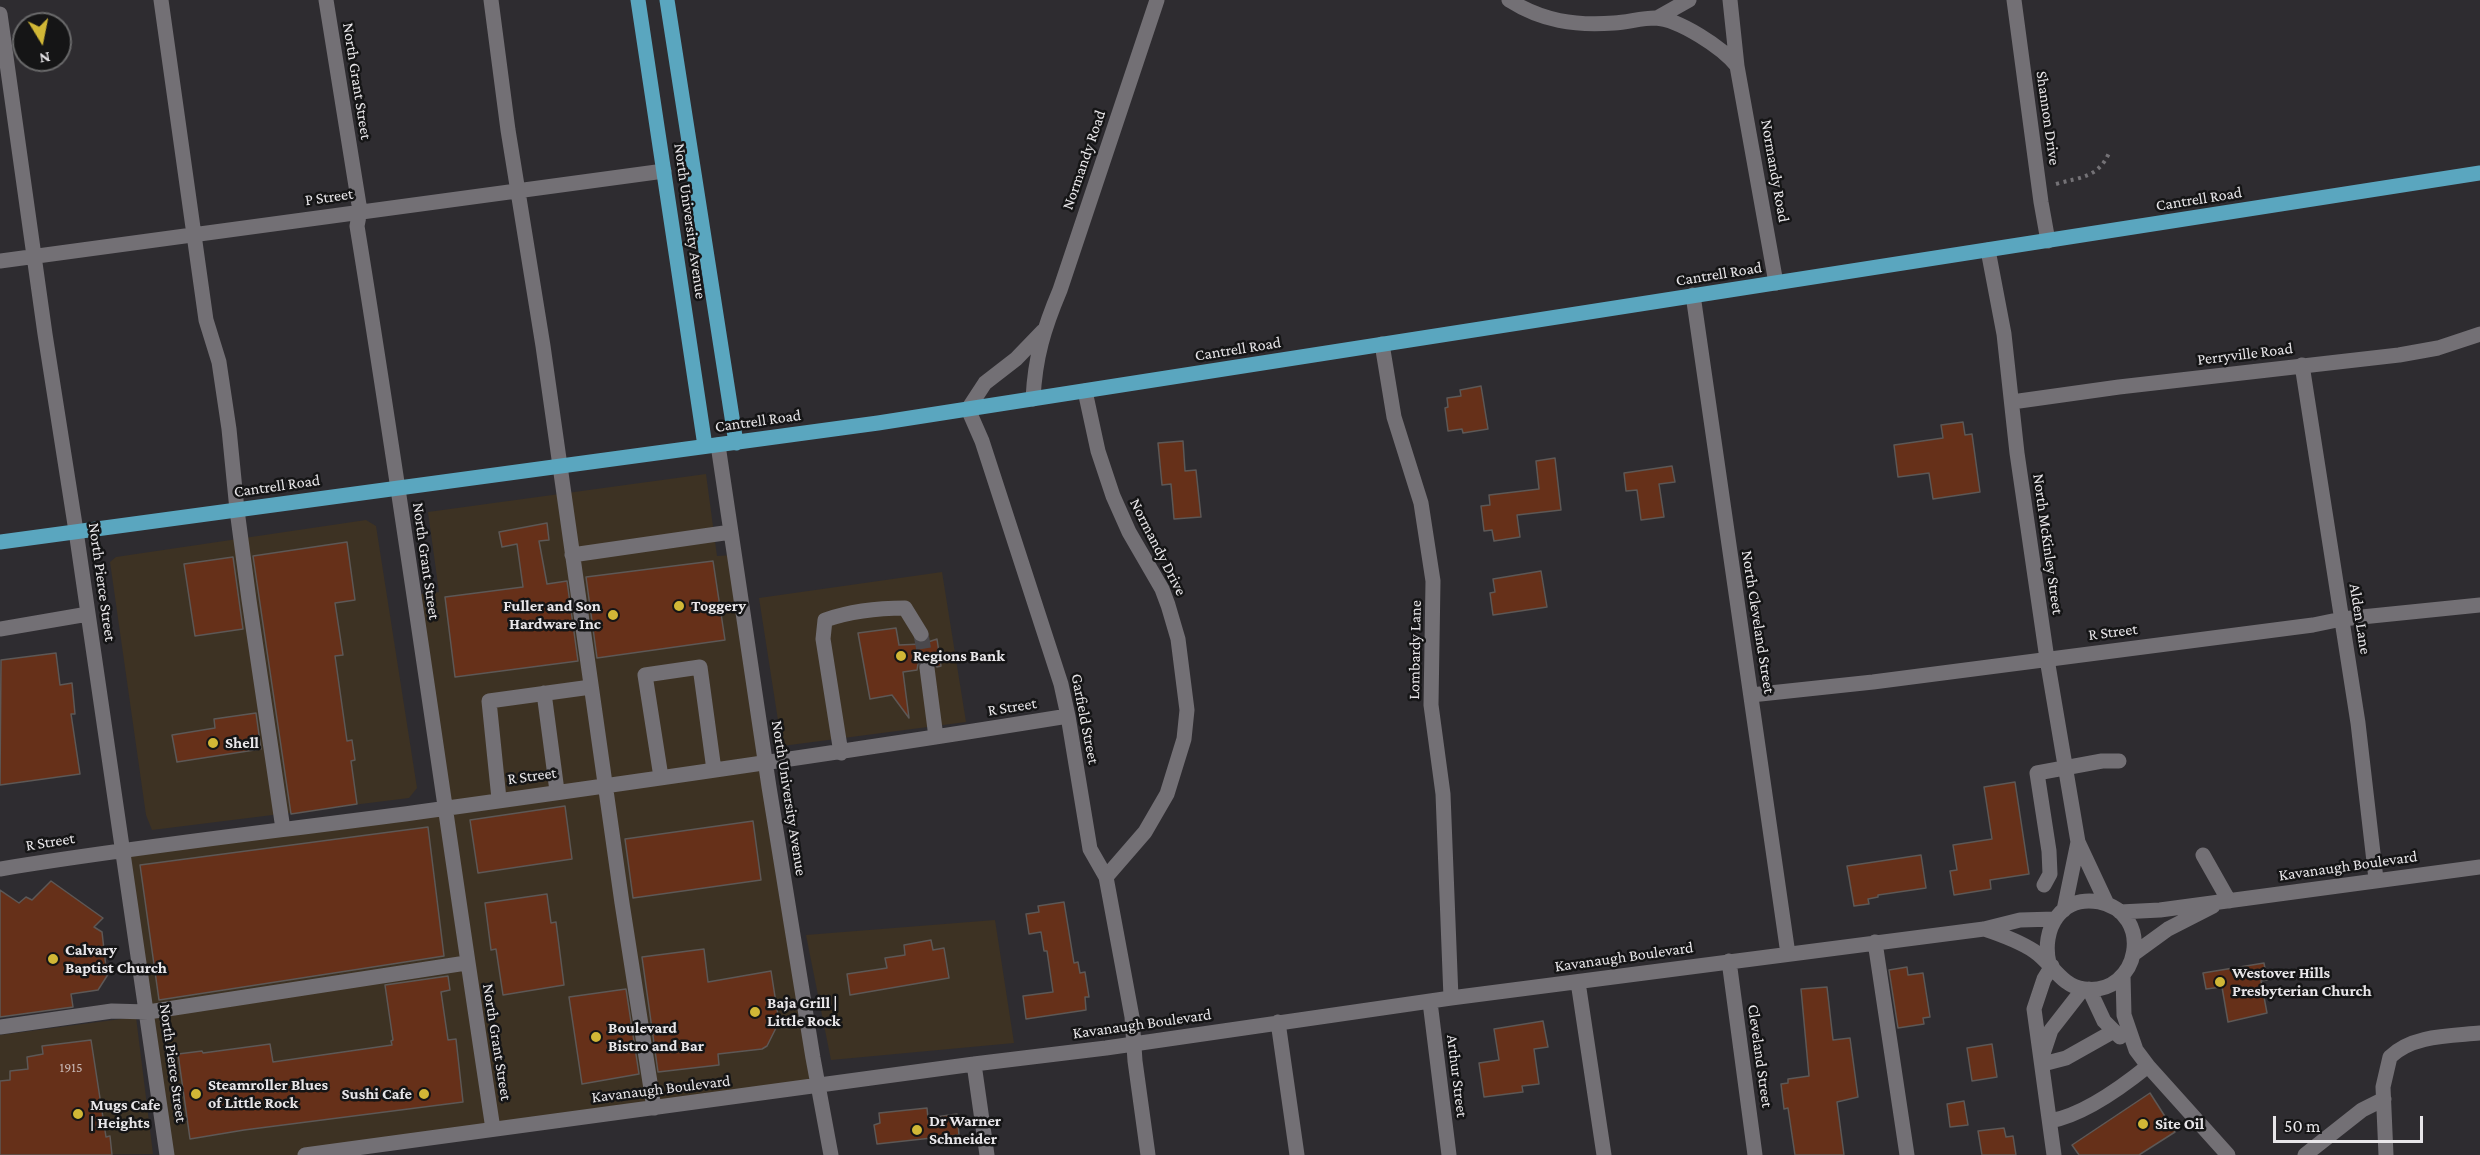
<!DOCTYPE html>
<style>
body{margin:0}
#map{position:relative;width:2480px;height:1155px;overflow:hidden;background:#2e2c30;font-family:"Crimson Pro",serif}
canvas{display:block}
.north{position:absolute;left:12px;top:12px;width:60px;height:60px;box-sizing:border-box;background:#151516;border:2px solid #69696a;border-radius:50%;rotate:170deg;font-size:16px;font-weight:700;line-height:24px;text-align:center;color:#e8e6e9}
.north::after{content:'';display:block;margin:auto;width:21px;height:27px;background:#d1b736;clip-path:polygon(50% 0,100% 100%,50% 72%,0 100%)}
.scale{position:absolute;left:2273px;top:1116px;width:150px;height:27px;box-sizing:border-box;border:3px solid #e8e6e9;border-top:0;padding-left:8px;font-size:18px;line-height:21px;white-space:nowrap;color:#e8e6e9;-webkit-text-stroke:4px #151516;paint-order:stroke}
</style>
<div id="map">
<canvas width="2480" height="1155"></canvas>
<div class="north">N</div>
<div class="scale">50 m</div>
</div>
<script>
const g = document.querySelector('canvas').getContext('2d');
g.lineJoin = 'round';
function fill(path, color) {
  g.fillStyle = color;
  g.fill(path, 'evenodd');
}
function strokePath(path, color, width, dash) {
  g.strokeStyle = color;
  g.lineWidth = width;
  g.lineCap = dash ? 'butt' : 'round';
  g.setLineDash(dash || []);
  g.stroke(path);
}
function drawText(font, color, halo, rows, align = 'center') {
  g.font = font + ' "Crimson Pro",serif';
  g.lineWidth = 5;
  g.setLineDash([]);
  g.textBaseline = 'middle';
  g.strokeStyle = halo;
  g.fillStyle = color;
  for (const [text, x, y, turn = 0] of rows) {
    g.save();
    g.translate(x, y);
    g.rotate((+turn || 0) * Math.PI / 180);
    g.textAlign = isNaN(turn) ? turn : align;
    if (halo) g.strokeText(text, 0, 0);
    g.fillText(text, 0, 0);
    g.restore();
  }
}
fill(new Path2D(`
 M 706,474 L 717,556 L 734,555 L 818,1086 L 300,1155 L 167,1155 L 123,849 L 444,807 L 413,595 L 439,592 L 428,512 Z
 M 366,520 L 376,526 L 417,788 L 409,798 L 152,830 L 146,815 L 110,562 L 116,557 Z
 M 942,572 L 966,722 L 782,746 L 759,598 Z
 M 995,920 L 1014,1043 L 831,1060 L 806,935 Z
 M 136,1017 L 153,1154 L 0,1155 L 0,1035 Z`), '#3d3223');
const building = new Path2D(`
 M 1481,386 L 1488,429 L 1463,433 L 1462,429 L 1448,431 L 1445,408 L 1448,407 L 1447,398 L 1461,396 L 1460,390 Z
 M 1963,422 L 1965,435 L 1972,434 L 1980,492 L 1933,499 L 1929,473 L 1898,477 L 1894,445 L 1943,438 L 1941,425 Z
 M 1183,441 L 1185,471 L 1196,470 L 1201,517 L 1174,519 L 1171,484 L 1162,485 L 1158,443 Z
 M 1555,458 L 1561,510 L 1517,515 L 1520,537 L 1494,541 L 1492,530 L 1484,531 L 1481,506 L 1490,505 L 1489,495 L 1539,489 L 1536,461 Z
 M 1672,466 L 1675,482 L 1659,484 L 1664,517 L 1641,520 L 1637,490 L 1626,491 L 1624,473 Z
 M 547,523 L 549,540 L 539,541 L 547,584 L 567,581 L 578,661 L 455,677 L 445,597 L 523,587 L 517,544 L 502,547 L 499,532 Z
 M 347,542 L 355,600 L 335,603 L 343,655 L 335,656 L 347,741 L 352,740 L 355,760 L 351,761 L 357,804 L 291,814 L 253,556 Z
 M 233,557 L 243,629 L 195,636 L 184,564 Z
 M 713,561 L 725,640 L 597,658 L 586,577 Z
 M 1541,571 L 1547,607 L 1493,615 L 1490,593 L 1495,592 L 1493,579 Z
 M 896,628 L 899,645 L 922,644 L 937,639 L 941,666 L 937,667 L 931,659 L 925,658 L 918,664 L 917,670 L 903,672 L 909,718 L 892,695 L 870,699 L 858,633 Z
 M 56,653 L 60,685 L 72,683 L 75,714 L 71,714 L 80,774 L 0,785 L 1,660 Z
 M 256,713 L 261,749 L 177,762 L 172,735 L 215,728 L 214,719 Z
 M 2015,782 L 2029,874 L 1990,880 L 1991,889 L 1954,895 L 1950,871 L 1957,870 L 1953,845 L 1992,839 L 1984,787 Z
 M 565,806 L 572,859 L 478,873 L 470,820 Z
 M 753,821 L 761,880 L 633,898 L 625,839 Z
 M 428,827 L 444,956 L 159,1000 L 140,865 Z
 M 1921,855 L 1926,888 L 1878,895 L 1878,897 L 1868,899 L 1869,904 L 1854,906 L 1847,866 Z
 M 51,881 L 103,918 L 94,927 L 102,932 L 107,976 L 98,990 L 71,994 L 73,1007 L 0,1017 L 0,890 L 19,903 L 26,897 L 32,900 Z
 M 547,894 L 551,923 L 556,922 L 564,985 L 503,995 L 496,949 L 491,950 L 485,903 Z
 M 1064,902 L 1074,963 L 1078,962 L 1080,973 L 1085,972 L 1089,997 L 1085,997 L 1086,1010 L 1026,1019 L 1023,996 L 1053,992 L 1047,951 L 1044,951 L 1041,932 L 1029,934 L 1026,914 L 1039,912 L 1038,906 Z
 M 931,940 L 933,950 L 944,948 L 949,978 L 850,995 L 847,974 L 887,968 L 885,958 L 905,955 L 904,945 Z
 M 704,949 L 708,982 L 771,971 L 779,1022 L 767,1046 L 762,1049 L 718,1054 L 719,1065 L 658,1072 L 642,957 Z
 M 2264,963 L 2267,980 L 2261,981 L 2267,1013 L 2228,1022 L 2222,987 L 2206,989 L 2203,973 Z
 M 1907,967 L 1908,975 L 1923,973 L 1930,1017 L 1923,1018 L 1924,1024 L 1898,1028 L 1889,970 Z
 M 448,976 L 450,990 L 441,992 L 448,1040 L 456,1039 L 463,1102 L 244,1130 L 190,1139 L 178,1054 L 202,1051 L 203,1053 L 270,1044 L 273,1062 L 392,1045 L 391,1041 L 393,1040 L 385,985 Z
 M 1827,987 L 1833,1040 L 1850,1038 L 1858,1097 L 1837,1102 L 1844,1155 L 1795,1155 L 1788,1108 L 1784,1109 L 1781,1084 L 1788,1083 L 1788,1079 L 1809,1076 L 1801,989 Z
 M 626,989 L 639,1074 L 582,1084 L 569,997 Z
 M 1543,1021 L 1548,1047 L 1534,1049 L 1539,1084 L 1522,1086 L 1523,1092 L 1484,1097 L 1479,1063 L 1499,1060 L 1494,1029 Z
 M 91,1040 L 106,1137 L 110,1136 L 112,1155 L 0,1155 L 0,1081 L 10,1080 L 10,1071 L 28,1069 L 27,1057 L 43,1054 L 42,1046 Z
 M 1992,1044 L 1997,1077 L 1972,1081 L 1967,1048 Z
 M 2150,1093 L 2175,1132 L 2139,1155 L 2079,1155 L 2072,1145 Z
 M 1964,1101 L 1968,1125 L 1950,1127 L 1947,1104 Z
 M 927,1108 L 928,1118 L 957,1114 L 959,1135 L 877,1144 L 874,1125 L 880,1123 L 879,1113 Z
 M 2004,1128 L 2006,1137 L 2013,1136 L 2016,1155 L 1982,1155 L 1978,1131 Z`);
fill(building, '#663019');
strokePath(building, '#5d5856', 1.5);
strokePath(new Path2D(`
 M 921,634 L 927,668`), '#4a484c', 15, [15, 8]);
strokePath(new Path2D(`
 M 2056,184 C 2080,177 2098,178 2109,153`), '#747276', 4, [3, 4.5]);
strokePath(new Path2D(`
 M 161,0 L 206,320 L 219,362 L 229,429 L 237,510 L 249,600 L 283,829
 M 326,0 L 360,211 L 357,226 C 406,526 447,828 493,1129
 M 491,0 L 508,130 L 543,346 L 622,903 L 654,1108
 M 1509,0 C 1542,21 1575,26 1614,23 C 1628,22 1642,18 1655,18 C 1679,19 1723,48 1737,66
 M 1730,0 L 1737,66 L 1776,283
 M 2014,0 L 2041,202 L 2048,241
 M 0,14 L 45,334 L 76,531 L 167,1155
 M 1657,18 L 1689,0
 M 1988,250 L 2004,334 L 2017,453 L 2047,659 L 2078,842 L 2107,904
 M 0,261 L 664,171
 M 1693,295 L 1788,954
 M 1043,331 L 1016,359 L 985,383 L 968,409 L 982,441 L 1061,684 L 1068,716 L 1090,849 L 1106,877 L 1132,1017 L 1135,1061 L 1148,1155
 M 1382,344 L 1394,417 L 1421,503 L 1433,581 L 1431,705 L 1443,794 L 1451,998
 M 2302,365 L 2358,723 L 2376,879
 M 1085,391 L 1098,451 L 1113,496 L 1129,532 L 1162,589 L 1168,605 L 1178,639 L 1187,710 L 1184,739 L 1167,794 L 1145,832 L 1106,877
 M 1033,399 C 1035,357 1044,328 1060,290 L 1157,0
 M 2012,402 L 2119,387 L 2399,355 L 2438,348 L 2480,334
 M 718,445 L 769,787 L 813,1058 L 831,1155
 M 572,555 L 731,532
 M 0,629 L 88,614
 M 927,668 L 936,737
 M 544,693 L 557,791
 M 1751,695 L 1873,682 L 2313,625 L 2342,619 L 2480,605
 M 841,753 L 823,639 L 825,620 C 851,611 877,608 905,608 L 921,634
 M 661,777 L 645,675 L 700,667 L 714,770
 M 499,799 L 489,701 L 591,687
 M 2203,855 L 2229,901
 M 0,869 C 139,846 279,831 419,812 C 636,782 852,751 1068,716
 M 2044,885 L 2050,874 L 2049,851 L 2037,773 L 2102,761 L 2119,761
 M 2064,910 L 2078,842
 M 2120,912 L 2160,910 L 2480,867
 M 1984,929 C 2002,935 2019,941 2034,951 C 2052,963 2061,986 2084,989 C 2140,996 2155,913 2099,902 C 2061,895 2041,929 2049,963
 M 1875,942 L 1907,1155
 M 2135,953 L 2168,929 L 2213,906
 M 1729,961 L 1755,1155
 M 2052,966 L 2044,979 L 2034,1009 L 2054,1155
 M 2123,975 L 2124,1015 L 2136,1050 L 2148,1066 L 2228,1155
 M 1578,982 L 1604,1155
 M 2089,989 L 2104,1021 L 2120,1037
 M 1430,1002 L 1449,1155
 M 1278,1022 L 1297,1155
 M 0,1027 L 112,1011 L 148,1012 L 466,963
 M 2042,1057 L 2051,1030 L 2083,989
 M 974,1064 L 987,1155
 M 2043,1064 L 2066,1058 L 2114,1031
 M 2050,1121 C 2084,1115 2122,1087 2148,1066
 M 305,1155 L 974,1064 L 1106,1048 L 1451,998 L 1984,929 L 2020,920 L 2055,919
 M 2305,1155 L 2362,1110 L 2384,1099
 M 2386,1155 L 2383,1087 L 2390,1057 C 2412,1035 2450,1036 2480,1033`), '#737075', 15);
strokePath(new Path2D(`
 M 638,0 L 705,446
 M 667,0 L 736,443
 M 0,542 L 878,423 L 2480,173`), '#5aa6bf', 15);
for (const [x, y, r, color] of [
 [679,606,6,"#d1b736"],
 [613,615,6,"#d1b736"],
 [901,656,6,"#d1b736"],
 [213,743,6,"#d1b736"],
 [53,959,6,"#d1b736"],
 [2220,982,6,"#d1b736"],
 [755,1012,6,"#d1b736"],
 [596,1037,6,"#d1b736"],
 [196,1094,6,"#d1b736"],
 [424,1094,6,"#d1b736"],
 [78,1114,6,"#d1b736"],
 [2143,1124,6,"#d1b736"],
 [917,1130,6,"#d1b736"]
]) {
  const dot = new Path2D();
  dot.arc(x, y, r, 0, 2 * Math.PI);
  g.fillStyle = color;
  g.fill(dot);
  strokePath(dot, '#151516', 2);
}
drawText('14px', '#c8b8b5', null, [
 ["1915",71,1068]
]);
drawText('16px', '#e8e6e9', '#151516', [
 ["North Grant Street",357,81,81],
 ["Shannon Drive",2048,118,82],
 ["Normandy Road",1084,160,-71],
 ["Normandy Road",1775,171,80],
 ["P Street",329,197,-8],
 ["Cantrell Road",2199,199,-9],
 ["North University Avenue",690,221,82],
 ["Cantrell Road",1719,274,-9],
 ["Cantrell Road",1238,349,-9],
 ["Perryville Road",2245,354,-7],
 ["Cantrell Road",758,421,-8],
 ["Cantrell Road",277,486,-8],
 ["North McKinley Street",2048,544,82],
 ["Normandy Drive",1158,547,63],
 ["North Grant Street",426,561,82],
 ["North Pierce Street",102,582,82],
 ["Alden Lane",2360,619,81],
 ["North Cleveland Street",1758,622,81],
 ["R Street",2113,632,-7],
 ["Lombardy Lane",1415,650,-89],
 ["R Street",1012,707,-9],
 ["Garfield Street",1085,719,79],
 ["R Street",532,776,-8],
 ["North University Avenue",789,798,81],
 ["R Street",50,842,-9],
 ["Kavanaugh Boulevard",2348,866,-8],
 ["Kavanaugh Boulevard",1624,957,-8],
 ["Kavanaugh Boulevard",1142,1024,-8],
 ["North Grant Street",497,1042,81],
 ["Cleveland Street",1760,1056,82],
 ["North Pierce Street",173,1063,82],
 ["Arthur Street",1457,1076,83],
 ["Kavanaugh Boulevard",661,1089,-7]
]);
drawText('bold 16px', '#e8e6e9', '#151516', [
 ["Fuller and Son",601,606,"right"],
 ["Hardware Inc",601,624,"right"],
 ["Toggery",691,606],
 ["Regions Bank",913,656],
 ["Shell",225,743],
 ["Calvary",65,950],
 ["Baptist Church",65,968],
 ["Westover Hills",2232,973],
 ["Presbyterian Church",2232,991],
 ["Baja Grill |",767,1003],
 ["Little Rock",767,1021],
 ["Boulevard",608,1028],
 ["Bistro and Bar",608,1046],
 ["Steamroller Blues",208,1085],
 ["of Little Rock",208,1103],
 ["Sushi Cafe",412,1094,"right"],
 ["Mugs Cafe",90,1105],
 ["| Heights",90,1123],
 ["Dr Warner",929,1121],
 ["Schneider",929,1139],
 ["Site Oil",2155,1124]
], 'left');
</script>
